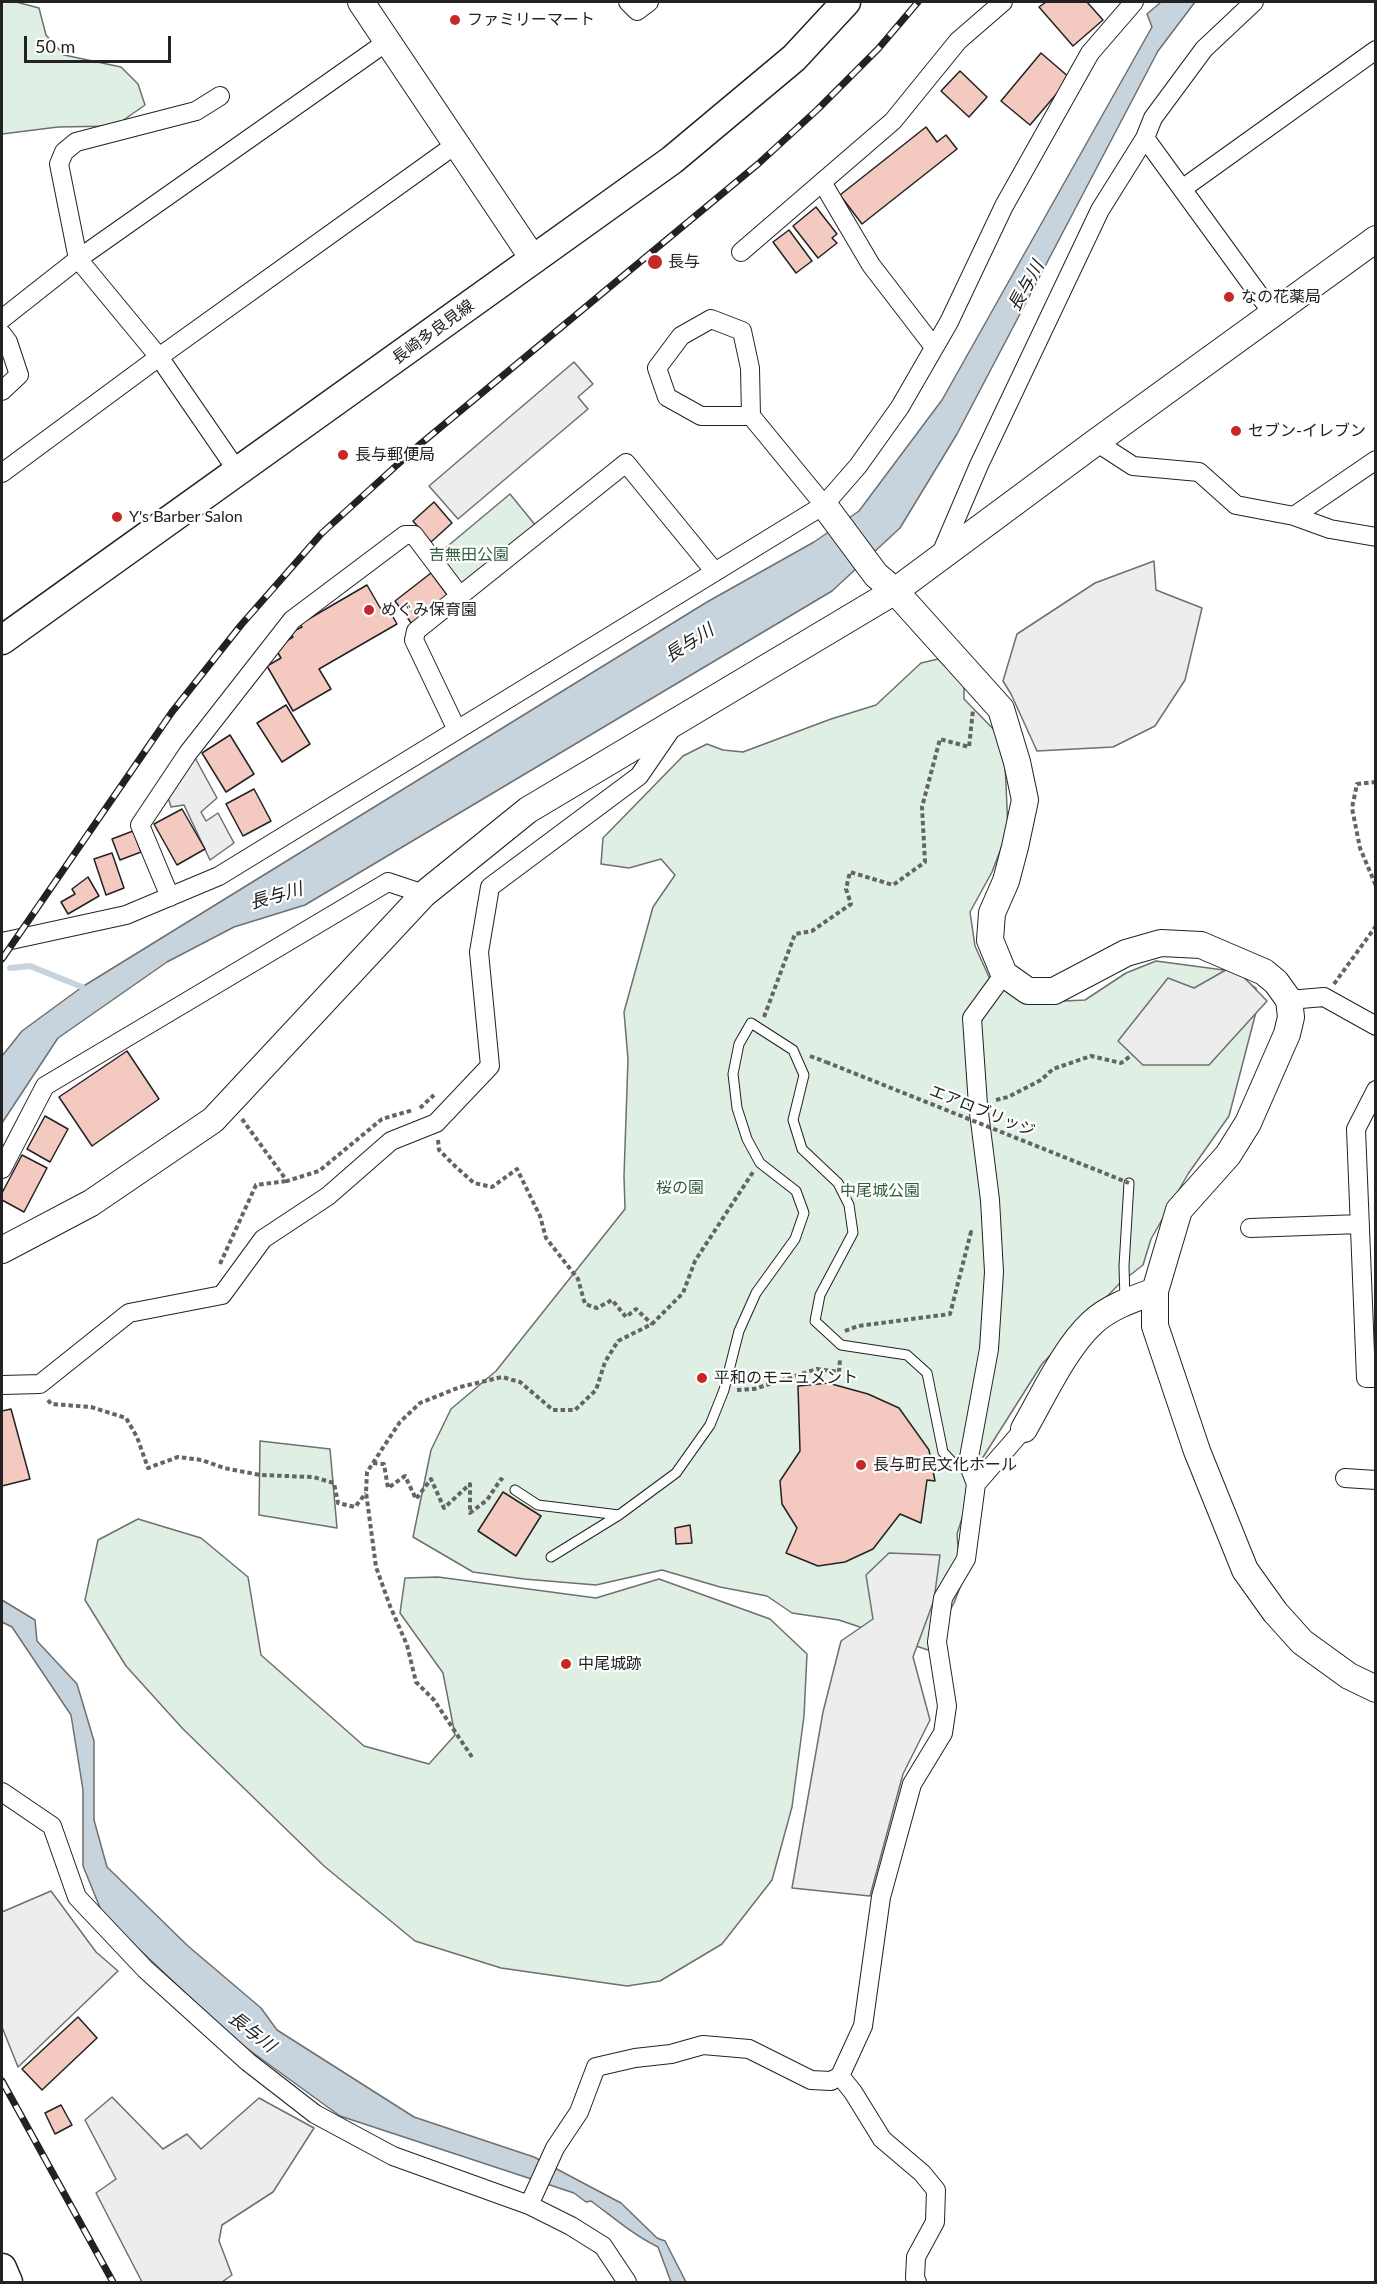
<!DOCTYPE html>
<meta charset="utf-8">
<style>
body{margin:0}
#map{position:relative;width:1377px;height:2284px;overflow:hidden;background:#fff;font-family:Lato,sans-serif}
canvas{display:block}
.frame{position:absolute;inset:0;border:3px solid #222;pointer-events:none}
.scale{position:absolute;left:24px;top:36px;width:147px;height:27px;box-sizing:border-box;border:3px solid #222;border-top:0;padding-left:8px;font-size:18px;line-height:21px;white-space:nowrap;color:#222;-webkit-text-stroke:4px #fff;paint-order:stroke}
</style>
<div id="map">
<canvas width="1377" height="2284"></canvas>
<div class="frame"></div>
<div class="scale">50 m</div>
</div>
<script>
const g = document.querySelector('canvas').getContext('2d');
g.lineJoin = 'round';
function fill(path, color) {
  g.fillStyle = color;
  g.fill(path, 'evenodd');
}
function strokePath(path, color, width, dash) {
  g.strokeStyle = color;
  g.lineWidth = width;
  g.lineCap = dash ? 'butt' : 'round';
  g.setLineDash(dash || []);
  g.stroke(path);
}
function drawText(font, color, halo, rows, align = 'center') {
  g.font = font + ' Lato,"Noto Sans JP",sans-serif';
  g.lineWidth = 4.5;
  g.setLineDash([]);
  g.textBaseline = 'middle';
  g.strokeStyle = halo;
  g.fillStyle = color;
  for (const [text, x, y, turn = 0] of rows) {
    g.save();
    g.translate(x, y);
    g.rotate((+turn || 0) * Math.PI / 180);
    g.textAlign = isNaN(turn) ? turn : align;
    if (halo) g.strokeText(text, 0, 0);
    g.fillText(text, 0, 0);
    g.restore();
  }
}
const green = new Path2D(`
 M 2,2 L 16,2 L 39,8 L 46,35 L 64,55 L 121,67 L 138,84 L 145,105 L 115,126 L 58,127 L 2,134 Z
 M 510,494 L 536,526 L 463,587 L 437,555 Z
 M 938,659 L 964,684 L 964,699 L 1004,740 L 1008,830 L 992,872 L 970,912 L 975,946 L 989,977 L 1012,994 L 1043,1002 L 1085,1000 L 1126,973 L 1156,961 L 1231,971 L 1256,988 L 1256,1012 L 1229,1116 L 1188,1174 L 1151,1239 L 1143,1265 L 1120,1283 L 1042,1364 L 980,1462 L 957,1534 L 961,1585 L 954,1603 L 928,1650 L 839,1620 L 792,1613 L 767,1596 L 720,1587 L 662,1570 L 596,1585 L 524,1579 L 473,1572 L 413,1537 L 431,1450 L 451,1409 L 496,1371 L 625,1209 L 624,1176 L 628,1059 L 624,1012 L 653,907 L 675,875 L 661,859 L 629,868 L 601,864 L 603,838 L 683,756 L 707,744 L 723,750 L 743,752 L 831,719 L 876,705 L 921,663 Z
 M 260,1441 L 330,1449 L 337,1528 L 259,1515 Z
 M 138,1519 L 201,1538 L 248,1577 L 261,1655 L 364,1746 L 429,1764 L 455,1735 L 443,1673 L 400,1613 L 405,1578 L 438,1577 L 596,1598 L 659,1579 L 770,1619 L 807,1654 L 804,1716 L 792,1807 L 772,1880 L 722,1944 L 660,1981 L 627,1986 L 501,1968 L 415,1941 L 324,1866 L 183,1729 L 126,1666 L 85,1600 L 98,1540 Z`);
fill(green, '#e0efe3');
strokePath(green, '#6f6f6f', 1.5);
const parking = new Path2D(`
 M 574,362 L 593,384 L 578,397 L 588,409 L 458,519 L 429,486 Z
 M 1154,561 L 1156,590 L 1202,608 L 1185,680 L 1155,726 L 1113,747 L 1037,751 L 1011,694 L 1003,681 L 1017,634 L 1095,583 Z
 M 194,756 L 217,798 L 201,812 L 206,821 L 218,813 L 234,843 L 210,860 L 184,805 L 171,807 L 166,791 Z
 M 1233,966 L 1267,1001 L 1209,1065 L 1143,1065 L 1118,1041 L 1168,978 L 1194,988 Z
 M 889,1553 L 940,1555 L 934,1600 L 913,1657 L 930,1720 L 903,1774 L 870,1896 L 792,1888 L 823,1712 L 841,1641 L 873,1619 L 866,1575 Z
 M 51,1891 L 96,1952 L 118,1971 L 18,2067 L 2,2027 L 2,1912 Z
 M 112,2097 L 163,2149 L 187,2134 L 201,2149 L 259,2098 L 314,2128 L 273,2192 L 222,2225 L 219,2241 L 232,2275 L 222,2282 L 142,2282 L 96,2193 L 116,2179 L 85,2120 Z`);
fill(parking, '#ededed');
strokePath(parking, '#6f6f6f', 1.5);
const water = new Path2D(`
 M 1161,2 L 1195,2 L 1158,51 L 957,434 L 900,528 L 832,591 L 305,905 L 234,927 L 167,962 L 58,1038 L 2,1123 L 2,1056 L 22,1031 L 82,987 L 707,602 L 814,542 L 859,511 L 942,400 L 1152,27 L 1147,14 Z
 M 2,1600 L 35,1620 L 37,1641 L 77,1684 L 94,1741 L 94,1820 L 107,1867 L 188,1946 L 261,2008 L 277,2030 L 414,2117 L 534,2157 L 621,2203 L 657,2238 L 665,2241 L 686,2282 L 671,2282 L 658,2247 C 633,2235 613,2217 591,2201 L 586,2202 L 574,2193 L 340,2116 L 234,2039 L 103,1915 L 83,1866 L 83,1790 L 71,1715 L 12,1627 L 2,1622 Z`);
fill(water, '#c7d3dd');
strokePath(water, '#6f6f6f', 1.5);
strokePath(new Path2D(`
 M 10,968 L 30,966 L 82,987`), '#c7d3dd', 6);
const building = new Path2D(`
 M 1046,2 L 1087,2 L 1103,20 L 1073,46 L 1039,7 Z
 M 1041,53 L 1070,78 L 1030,125 L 1001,101 Z
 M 960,71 L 987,97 L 969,117 L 941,91 Z
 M 926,127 L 937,142 L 946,135 L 957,149 L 862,224 L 840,195 Z
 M 816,207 L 837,234 L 832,238 L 837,243 L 818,258 L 793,226 Z
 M 789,230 L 812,261 L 796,273 L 773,242 Z
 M 434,502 L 452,523 L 431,542 L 413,521 Z
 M 431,573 L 448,596 L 412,624 L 395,601 Z
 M 367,585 L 382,611 L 388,608 L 397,624 L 319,669 L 331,689 L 293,711 L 267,666 L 281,658 L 275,648 L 293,637 L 290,633 L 302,627 L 300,624 Z
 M 286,705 L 310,744 L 282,762 L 257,723 Z
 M 230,735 L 254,774 L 226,792 L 202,753 Z
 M 254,789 L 271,821 L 243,836 L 226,804 Z
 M 182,809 L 205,849 L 177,865 L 154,824 Z
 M 133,831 L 141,852 L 120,860 L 112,839 Z
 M 112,853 L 124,888 L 106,895 L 94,859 Z
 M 88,877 L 99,896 L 68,914 L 61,902 L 75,894 L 72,889 Z
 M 127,1051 L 159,1099 L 92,1146 L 59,1097 Z
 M 45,1116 L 68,1129 L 50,1162 L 27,1149 Z
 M 22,1155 L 47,1168 L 24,1212 L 2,1200 L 2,1193 Z
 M 828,1383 L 868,1394 L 899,1408 L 929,1450 L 935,1481 L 927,1480 L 921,1523 L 900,1514 L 873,1549 L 845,1562 L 818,1566 L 786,1553 L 797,1528 L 782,1504 L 780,1481 L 800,1451 L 798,1386 Z
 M 11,1409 L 30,1479 L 2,1486 L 2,1411 Z
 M 503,1492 L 541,1516 L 516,1556 L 478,1531 Z
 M 690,1525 L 692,1543 L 676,1544 L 675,1528 Z
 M 78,2017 L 97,2038 L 42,2090 L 22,2069 Z
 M 61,2105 L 72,2125 L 55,2134 L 45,2113 Z`);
fill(building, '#f3c9c0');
strokePath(building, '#222', 1.5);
const lane = new Path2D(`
 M 1125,1300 L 1124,1266 L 1129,1183
 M 515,1490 L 538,1505 L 619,1515
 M 551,1557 L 619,1515 L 676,1473 L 710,1425 L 724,1390 L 739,1331 L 756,1293 L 795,1239 L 804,1213 L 796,1191 L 760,1163 L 747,1139 L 737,1108 L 733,1074 L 739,1044 L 751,1023 L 793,1050 L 804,1075 L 793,1120 L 802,1149 L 838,1183 L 849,1205 L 853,1233 L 820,1295 L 815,1321 L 841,1345 L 907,1355 L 927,1373 L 943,1452 L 955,1465 L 968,1463`);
const street = new Path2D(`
 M 628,2 L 637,11 L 649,2
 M 220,96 L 196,111 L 76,142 L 64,152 L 59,164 L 78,259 L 159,357 L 238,472
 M 1145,138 L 1273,314
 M 822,182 L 871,265 L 934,347
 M 1182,189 L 1376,50
 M 741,252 L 893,121 L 958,41 L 1003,2
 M 2,319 L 78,259 L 388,41
 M 2,334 L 8,342 L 19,375 L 2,391
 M 751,416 L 701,416 L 667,397 L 657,368 L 681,336 L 711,319 L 742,331 L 750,368 L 751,416 L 824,505
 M 1096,442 L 1133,466 L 1199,472 L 1236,505 L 1294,516 L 1330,529 L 1376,537
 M 2,473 L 159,357 L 455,145
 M 1294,516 L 1376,460
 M 940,556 L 979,465 L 1100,210 L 1145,138 L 1153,118 L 1204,49 L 1254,2
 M 457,730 L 414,640 L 416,631 L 626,463 L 715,572
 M 170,897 L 140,825 L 188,753 L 292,620 L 405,535 L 414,535 L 460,596
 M 2,942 L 126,915 L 219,876 L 824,505 L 858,466 L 900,407 L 949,322 L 1004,206 L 1090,53 L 1134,2
 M 1289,1000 L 1324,997 L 1376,1026
 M 1376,1090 L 1356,1129 L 1366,1378 L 1376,1378
 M 2,1169 L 45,1086 L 388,882 L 424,894
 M 1250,1228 L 1360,1224
 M 2,1385 L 40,1384 L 129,1313 L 222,1295 L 263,1239 L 328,1196 L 391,1141 L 436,1123 L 490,1066 L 479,952 L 490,887 L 639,776 L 672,728
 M 1345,1478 L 1376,1480
 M 976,1484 L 968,1463 L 989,1349 L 994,1272 L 990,1200 L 978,1105 L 972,1018 L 1004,974
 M 2,1792 L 52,1826 L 77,1897 L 145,1969 L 248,2062 L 315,2114 L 393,2156 L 529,2205 L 571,2226 L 603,2246 L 627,2282
 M 840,2076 L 853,2092 L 882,2139 L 922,2173 L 936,2190 L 935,2222 L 916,2257 L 915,2278 L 917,2282
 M 529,2205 L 555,2148 L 579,2112 L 596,2067 L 635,2058 L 671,2054 L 703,2045 L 749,2049 L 811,2080 L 831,2081 L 840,2076 L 863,2026 L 881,1897 L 912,1784 L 943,1733 L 947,1706 L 937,1642 L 943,1598 L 966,1559 L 976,1484 L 1024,1429`);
const secondary = new Path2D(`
 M 361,2 L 534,260
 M 824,505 L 876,575 L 895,591 L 1001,709 L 1017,762 L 1025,800 L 1015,847 L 1006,881 L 992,913 L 990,940 L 1004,974 L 1028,991 L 1054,991 L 1126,953 L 1161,943 L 1201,945 L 1264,972 L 1276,982 L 1289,1000 L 1291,1017 L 1287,1034 L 1248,1123 L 1228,1155 L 1179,1210 L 1155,1291 C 1133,1299 1109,1307 1092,1323 C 1065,1348 1043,1396 1024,1429
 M 2,1250 L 91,1203 L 213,1120 L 424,894 L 528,810 L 895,591 L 1096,442 L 1376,239
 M 1155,1291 L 1155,1326 L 1197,1451 L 1245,1570 L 1275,1612 L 1302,1642 L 1349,1676 L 1376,1689`);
const primary = new Path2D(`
 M 2,640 L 672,160 L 794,58 L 846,2
 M 2,2268 L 8,2282`);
strokePath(lane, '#222', 11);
strokePath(street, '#222', 20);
strokePath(secondary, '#222', 28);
strokePath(primary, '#222', 31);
strokePath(new Path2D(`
 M 1376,782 L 1357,784 L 1352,808 L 1360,848 L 1376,886
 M 1334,984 L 1376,926
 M 764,1017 L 795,934 L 812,931 L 851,904 L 846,889 L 850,872 L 893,885 L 925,862 L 922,807 L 940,739 L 969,747 L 973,710
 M 810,1056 L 826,1062
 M 996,1100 L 1008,1097 L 1041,1080 L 1053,1069 L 1091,1056 L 1121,1063 L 1132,1055
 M 420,1108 L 434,1095
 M 242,1119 L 287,1181 L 319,1171 L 382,1119 L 413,1110
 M 438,1140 L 439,1150 L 456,1167 L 474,1183 L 492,1187 L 517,1169 L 540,1216 L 546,1238 L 578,1279 L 585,1304 L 597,1308 L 612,1300 L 626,1317 L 636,1309 L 652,1324
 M 220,1264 L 256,1185 L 287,1181
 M 845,1331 L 858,1326 L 950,1314 L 971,1232 L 972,1235
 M 737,1390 L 754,1389 L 817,1369 L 839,1372 L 840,1359
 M 48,1400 L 51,1404 L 91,1407 L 126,1418 L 137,1437 L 148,1468 L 178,1457 L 202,1460 L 224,1468 L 260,1475 L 313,1477 L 334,1483 L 338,1503 L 355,1507 L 366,1493
 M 373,1463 L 384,1464 L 388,1488 L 405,1476 L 416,1499 L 431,1479 L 444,1508 L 470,1484 L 470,1513 L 487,1500 L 501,1479 L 505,1482
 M 472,1757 L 434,1700 L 416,1682 L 407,1645 L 390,1606 L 376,1567 L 366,1492 L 367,1472 L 400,1422 L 420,1403 L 460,1387 L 502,1377 L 520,1382 L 553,1410 L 575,1410 L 596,1390 L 605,1362 L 618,1341 L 652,1324 L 683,1293 L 695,1261 L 753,1172`), '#646464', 4, [4.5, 3]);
strokePath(lane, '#fff', 9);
strokePath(street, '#fff', 18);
strokePath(secondary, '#fff', 26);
strokePath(primary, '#fff', 28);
const rail = new Path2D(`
 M 2,959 L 172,712 L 241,625 L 322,533 L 418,446 L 758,164 L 818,109 L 878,49 L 918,2
 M 2,2081 L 113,2282`);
strokePath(rail, '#222', 7);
strokePath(rail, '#fff', 4.5, [14]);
strokePath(new Path2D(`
 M 826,1062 L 1129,1183`), '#646464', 4, [4.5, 3]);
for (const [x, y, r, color] of [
 [455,20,6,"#c62828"],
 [655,262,8,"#c62828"],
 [1229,297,6,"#c62828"],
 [1236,431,6,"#c62828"],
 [343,455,6,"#c62828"],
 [117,517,6,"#c62828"],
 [369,610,6,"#c62828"],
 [702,1378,6,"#c62828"],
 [861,1465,6,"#c62828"],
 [566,1664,6,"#c62828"]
]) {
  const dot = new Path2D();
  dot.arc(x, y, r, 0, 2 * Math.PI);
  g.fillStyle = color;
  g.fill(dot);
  strokePath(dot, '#fff', 2);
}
drawText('16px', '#222', '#fff', [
 ["ファミリーマート",467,20],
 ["長与",668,262],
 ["なの花薬局",1241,297],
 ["セブン-イレブン",1248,431],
 ["長与郵便局",355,455],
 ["Y's Barber Salon",129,517],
 ["めぐみ保育園",381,610],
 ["平和のモニュメント",714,1378],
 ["長与町民文化ホール",873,1465],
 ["中尾城跡",578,1664]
], 'left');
drawText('16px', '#222', '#fff', [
 ["長崎多良見線",433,332,-36],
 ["エアロブリッジ",982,1111,22]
]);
drawText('16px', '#2f5e38', '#fff', [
 ["吉無田公園",469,555],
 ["桜の園",680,1188],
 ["中尾城公園",880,1191]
]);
drawText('italic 18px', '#222', '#fff', [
 ["長与川",1026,286,-61],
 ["長与川",689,643,-33],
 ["長与川",276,896,-16],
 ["長与川",252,2032,38]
]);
</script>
